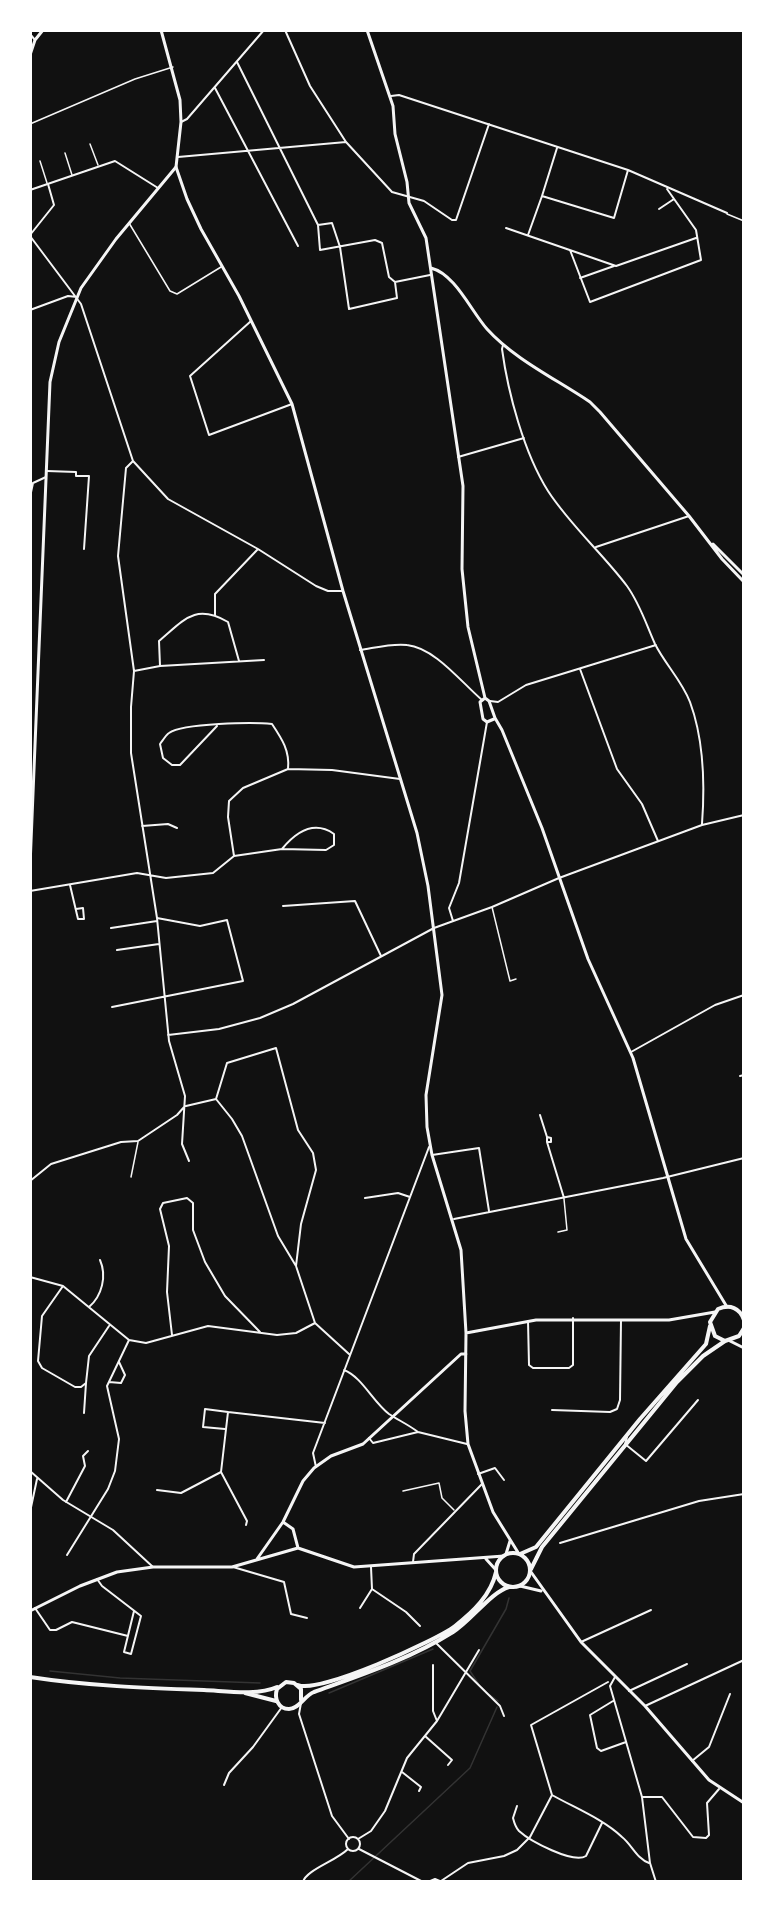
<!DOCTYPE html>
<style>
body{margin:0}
#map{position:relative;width:774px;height:1912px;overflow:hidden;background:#111;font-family:"IBM Plex Sans",sans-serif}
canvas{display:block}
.frame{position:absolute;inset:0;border:32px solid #fff;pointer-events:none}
</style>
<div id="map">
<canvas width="774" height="1912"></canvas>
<div class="frame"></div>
</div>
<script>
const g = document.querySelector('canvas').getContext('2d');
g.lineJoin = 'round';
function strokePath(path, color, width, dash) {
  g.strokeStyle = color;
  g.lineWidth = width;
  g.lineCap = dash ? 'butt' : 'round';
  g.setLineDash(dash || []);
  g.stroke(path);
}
strokePath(new Path2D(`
 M 50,1671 L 120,1678 L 260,1683
 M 478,1683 L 470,1671 L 506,1609 L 509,1598
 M 329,1693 L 433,1649
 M 490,1695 L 498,1701
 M 348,1882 L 470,1768 L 497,1707`), '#333', 1.5);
strokePath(new Path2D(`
 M 30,124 L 135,79 L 173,67
 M 90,144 L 98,165
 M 65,153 L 72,175
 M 40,161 L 47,183
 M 727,214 L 744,221
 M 129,223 L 170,291 L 177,294 L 221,267
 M 492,907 L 510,981 L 516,979
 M 131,1177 L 138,1142
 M 558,1232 L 567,1230 L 564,1199
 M 403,1491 L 439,1483 L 442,1498 L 454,1510`), '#f5f5f5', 1.5);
strokePath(new Path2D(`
 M 285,30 L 310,86 L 346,142 L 392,192 L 424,201 L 452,220 L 456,220 L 489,124
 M 30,34 L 35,40
 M 237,62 L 318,225 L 320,250 L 375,240 L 382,243 L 389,277 L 395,282 L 430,275
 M 215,88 L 298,246
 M 391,96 L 399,95 L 628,170 L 727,213
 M 181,122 L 187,119 L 264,30
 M 557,148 L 542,196 L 614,218 L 628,170
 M 178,157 L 346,142
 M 30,190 L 115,161 L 158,188
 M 659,209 L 674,199
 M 318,225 L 332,223 L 340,247 L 349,309 L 397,298 L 395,282
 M 506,228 L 616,266 L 696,238
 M 30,235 L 54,205 L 48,184
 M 528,235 L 542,196
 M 30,236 L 81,304 L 133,461 L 168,499 L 258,549 L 316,586 L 328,591 L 343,591
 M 570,250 L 590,302 L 701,260 L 696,230 L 667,189
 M 580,278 L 614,266
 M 30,310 L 68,296 L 77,297
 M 251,321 L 190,376 L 209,435 L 292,404
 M 503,345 L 502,349 C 508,393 524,453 548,491 C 570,525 603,554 627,586 C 640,604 646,624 655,644 C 665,664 682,681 690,702 C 704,740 705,784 702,824
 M 458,457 L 524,438
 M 133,461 L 126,468 L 118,556 L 134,671 L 131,707 L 131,753 L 157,918 L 169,1041 L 185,1096 L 182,1144 L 189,1161
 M 47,471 L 76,472 L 76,476 L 89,476 L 84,549
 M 30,497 L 33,483 L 46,477
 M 596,547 L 689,516
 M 215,615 L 215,594 L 258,549
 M 360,650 C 374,648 392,643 407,645 C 435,648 461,682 482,700
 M 160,666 L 159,641 C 184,620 195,603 228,622 L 239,661
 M 580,669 L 617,769 L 642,804 L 658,841
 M 134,671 L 160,666 L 264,660
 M 490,701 L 498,702 L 526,685 L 656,645
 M 217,726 L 180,765 L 172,765 L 163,758 L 160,744 C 163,740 166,735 169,733 C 183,723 254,722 272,724 C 282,739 290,751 288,769
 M 142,826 L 168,824 L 177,828
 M 234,856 L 282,849 L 326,850 L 334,845 L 334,834 C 314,820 296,832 282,849
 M 70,885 L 78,919 L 84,919 L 83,908 L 76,909
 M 30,891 L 137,873 L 166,878 L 213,873 L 234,856 L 228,817 L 229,801 L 243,788 L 288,769 L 332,770 L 400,779
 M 283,906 L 355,901 L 381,956
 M 453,921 L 449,908 L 459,883 L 487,722
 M 111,928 L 157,921
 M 117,950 L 159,944
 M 112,1007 L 243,981 L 227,920 L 200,926 L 157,918
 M 168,1035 L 219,1029 L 260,1018 L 293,1004 L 434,928 L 492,907 L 559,878 L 702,825 L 744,815
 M 631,1052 L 715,1005 L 744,995
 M 740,1076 L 744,1075
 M 216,1099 L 227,1063 L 276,1048 L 298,1130 L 313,1153 L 316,1170 L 301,1224 L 296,1266
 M 186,1106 L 216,1099 L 232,1119 L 242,1136 L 278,1236 L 296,1266 L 315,1323 L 349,1354
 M 540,1115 L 547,1137
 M 547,1137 L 551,1138 L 551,1142 L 547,1142 Z
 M 547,1142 L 564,1198
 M 432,1155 L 479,1148 L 489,1211
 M 30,1181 L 51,1164 L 121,1142 L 138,1141 L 177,1115 L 185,1106
 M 365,1198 L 398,1193 L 410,1197
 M 454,1219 L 663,1178 L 744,1158
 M 30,1277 L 63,1286 L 129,1340 L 146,1343 L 208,1326 L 277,1335 L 296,1333 L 315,1323
 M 63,1286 L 42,1316 L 38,1361 L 42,1368 L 75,1387 L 81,1387 L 86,1383 L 89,1356 L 109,1326
 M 89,1307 C 102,1296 107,1276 100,1260
 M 528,1321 L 529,1365 L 533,1368 L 569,1368 L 573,1365 L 573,1318
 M 172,1335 L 167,1292 L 169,1246 L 160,1209 L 163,1203 L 187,1198 L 193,1203 L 193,1230 L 205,1262 L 225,1296 L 260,1332
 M 344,1370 C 362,1377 373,1402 389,1414 C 398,1420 409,1425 418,1432
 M 109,1382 L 121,1383 L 125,1375 L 119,1362
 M 552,1410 L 610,1412 L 617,1409 L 620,1400 L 621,1320
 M 84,1413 L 86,1383
 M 225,1429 L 203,1427 L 205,1409 L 228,1412
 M 627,1437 L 625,1444 L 646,1461 L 698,1400
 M 369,1438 L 373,1443 L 418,1432 L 467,1444
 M 316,1467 L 313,1453 L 429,1147
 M 30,1471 L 63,1500 L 113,1530 L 153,1567
 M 221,1472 L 247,1521 L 246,1525
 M 478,1474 L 495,1468 L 504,1480
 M 157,1490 L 181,1493 L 221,1472 L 228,1412 L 325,1423
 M 66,1502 L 85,1466 L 83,1456 L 88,1451
 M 30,1512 L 37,1479
 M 560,1543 L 699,1501 L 744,1494
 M 67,1555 L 108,1489 L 115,1471 L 119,1439 L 107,1386 L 129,1340
 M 413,1562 L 414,1554 L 482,1484
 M 233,1567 L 284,1582 L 291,1614 L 307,1618
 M 97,1579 L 102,1586 L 141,1616 L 131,1654 L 124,1652 L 134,1611
 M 372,1589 L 406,1612 L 420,1626
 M 35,1608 L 50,1630 L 56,1630 L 72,1622 L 128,1636
 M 360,1608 L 372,1589 L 371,1567
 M 581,1642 L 651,1610
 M 436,1643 L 500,1706 L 504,1716
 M 433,1665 L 433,1711 L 437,1721
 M 615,1677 L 610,1686 L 642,1797 L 650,1863 L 656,1882
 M 629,1691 L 687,1664
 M 613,1701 L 590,1715 L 597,1748 L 601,1751 L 626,1742
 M 301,1703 L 299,1714 L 332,1816 L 349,1839
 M 645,1706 L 744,1660
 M 425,1736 L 452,1760 L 448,1765
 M 692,1761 L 709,1747 L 730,1694
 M 402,1772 L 421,1787 L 419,1791
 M 224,1785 L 229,1773 L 253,1747 L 282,1707
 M 552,1795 L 531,1725 L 608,1682
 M 552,1795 C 575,1808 603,1819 622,1837 C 632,1845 637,1859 649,1863
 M 642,1797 L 662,1797 L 693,1837 L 706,1838 L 709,1835 L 707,1803 L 719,1789
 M 517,1806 L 513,1818 C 514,1822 516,1828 519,1831 C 530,1841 573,1864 586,1856 L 602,1823
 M346 1844a7 7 0 1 1 14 0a7 7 0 1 1-14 0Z
 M 358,1839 L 371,1831 L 385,1811 L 407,1758 L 437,1721 L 479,1650
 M 359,1849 L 423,1882
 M 441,1881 L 468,1863 L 504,1856 L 517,1850 L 530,1837 L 552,1795
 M 303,1882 C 306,1870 336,1861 348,1849
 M 428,1882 L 435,1879 L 442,1882`), '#f5f5f5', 2);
strokePath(new Path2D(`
 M 367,30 L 393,106 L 395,134 L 407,182 L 409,203 L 426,238 L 463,486 L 462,569 L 468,627 L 485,698
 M 30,55 L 35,40 L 43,30
 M 176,167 L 187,199 L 201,229 L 239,296 L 292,404 L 343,591 L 417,833 L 428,886 L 442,995 L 426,1095 L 427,1127 L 432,1155 L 461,1250 L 466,1333 L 465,1411 L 468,1444 L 493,1512 L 519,1554
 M 431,268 C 455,274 471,311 487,329 C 514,359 556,379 590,402 L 600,412 L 689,516 L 722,559 L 744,582
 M 713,544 L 744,575
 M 485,698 L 489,701 L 495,718 L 502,730 L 542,828 L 588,959 L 633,1058 L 686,1239 L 727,1307
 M 485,698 L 480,702 L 483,719 L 487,722 L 494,719
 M 743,1332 L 744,1340
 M 466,1333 L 536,1320 L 669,1320 L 715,1312
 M 730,1341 L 744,1348
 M 283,1522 L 293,1529 L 298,1548
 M 506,1554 L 510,1541
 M 257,1559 L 283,1522 L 303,1481 L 314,1468 L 331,1456 L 363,1444 L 461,1354 L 466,1354
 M 486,1559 L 496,1570
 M 30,1611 L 80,1586 L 117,1572 L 153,1567 L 232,1567 L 298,1548 L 354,1567 L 504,1556`), '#f5f5f5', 3);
strokePath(new Path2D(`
 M 30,866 L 50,382 L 59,342 L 81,288 L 116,239 L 176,167 L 181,122 L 180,100 L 161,30
 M 531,1572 L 581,1642 L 645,1706 L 709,1780 L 744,1803
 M 520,1586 L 541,1591`), '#f5f5f5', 3);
strokePath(new Path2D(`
 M 744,1320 C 740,1308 730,1304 718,1309 L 710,1322 L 715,1336 L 725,1341 L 739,1336 L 744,1328
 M496 1570a17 17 0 1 1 34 0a17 17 0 1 1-34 0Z
 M 520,1554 L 536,1547 L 640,1419 L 706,1344 L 710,1326
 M 531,1569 L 542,1547 L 677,1382 L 703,1356 L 725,1341
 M 30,1677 C 88,1686 146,1688 204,1690 C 226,1691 257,1696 277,1687
 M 298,1685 C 319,1694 435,1641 455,1626 C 473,1612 491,1595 496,1572
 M 245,1693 L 276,1701
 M 301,1700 L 301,1689 L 294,1683 L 286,1682 L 277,1689 C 274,1698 278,1709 289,1709 C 299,1709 304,1696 314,1692 C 361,1675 410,1659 453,1632 C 471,1621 491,1592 509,1587`), '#f5f5f5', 4);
</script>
